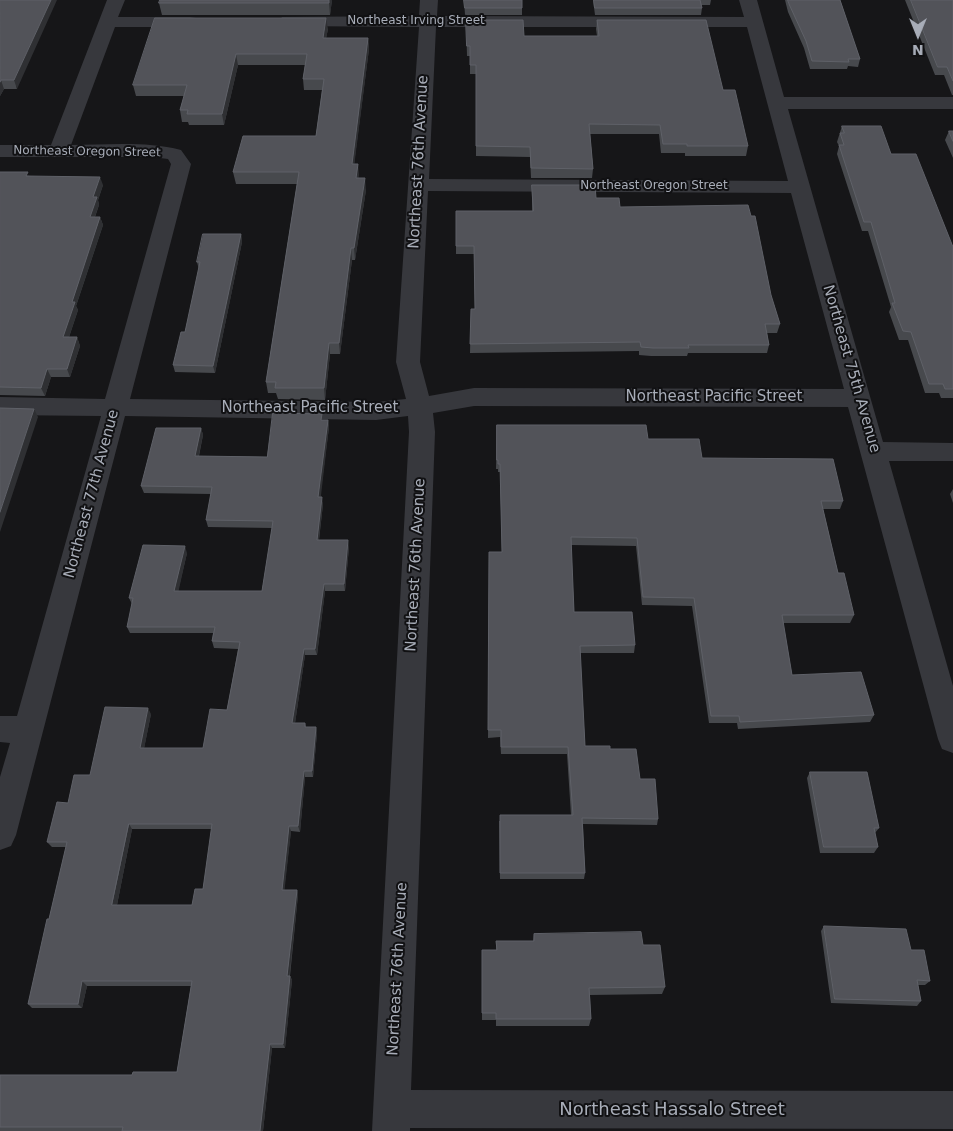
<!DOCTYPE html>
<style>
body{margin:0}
#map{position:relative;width:953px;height:1131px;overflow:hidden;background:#161618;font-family:"DejaVu Sans",sans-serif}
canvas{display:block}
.north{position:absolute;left:893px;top:10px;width:50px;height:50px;-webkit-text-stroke:4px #111113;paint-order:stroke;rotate:180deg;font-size:14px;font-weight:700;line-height:20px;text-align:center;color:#a8adb8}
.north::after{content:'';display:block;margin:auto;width:18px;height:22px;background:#a8adb8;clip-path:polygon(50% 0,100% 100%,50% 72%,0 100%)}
</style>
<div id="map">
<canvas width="953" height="1131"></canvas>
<div class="north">N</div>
</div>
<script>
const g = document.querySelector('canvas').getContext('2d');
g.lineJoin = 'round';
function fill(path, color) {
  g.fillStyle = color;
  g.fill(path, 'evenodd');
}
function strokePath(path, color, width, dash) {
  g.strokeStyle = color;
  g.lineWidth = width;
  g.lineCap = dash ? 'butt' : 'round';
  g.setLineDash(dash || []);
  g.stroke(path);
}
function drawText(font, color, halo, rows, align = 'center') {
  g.font = font + ' "DejaVu Sans",sans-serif';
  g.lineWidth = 4;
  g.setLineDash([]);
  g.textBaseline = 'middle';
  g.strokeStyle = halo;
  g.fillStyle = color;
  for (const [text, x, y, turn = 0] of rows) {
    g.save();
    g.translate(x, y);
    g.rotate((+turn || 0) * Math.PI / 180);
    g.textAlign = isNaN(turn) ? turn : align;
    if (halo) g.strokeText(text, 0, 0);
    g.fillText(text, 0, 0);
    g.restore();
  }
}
fill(new Path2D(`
 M 107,0 L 125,0 L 118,17 L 190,17 L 196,18 L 199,22 L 196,26 L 190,27 L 115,27 L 71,145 C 107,145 146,141 181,150 L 191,164 L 130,399 L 376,402 L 406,399 L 396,362 L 419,27 L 288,26 L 282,25 L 279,21 L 282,17 L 419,16 L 420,0 L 438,0 L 437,16 L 744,17 L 739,0 L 757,0 L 784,97 L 953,97 L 953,109 L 788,109 L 883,442 L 953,443 L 953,461 L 889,461 L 953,686 L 953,753 L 942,749 L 938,739 L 848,407 L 474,406 L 433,413 L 435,432 L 411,1090 L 953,1091 L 953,1129 L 410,1128 L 410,1131 L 372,1131 L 409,432 L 408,416 L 376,420 L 125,416 L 16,835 L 11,846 L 0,850 L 0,777 L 10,743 L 0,742 L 0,716 L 17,716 L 101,416 L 0,415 L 0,397 L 105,399 L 171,164 L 168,159 L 152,157 L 0,157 L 0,145 L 51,145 ZM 436,27 L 747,27 L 788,181 L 429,179 ZM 428,191 L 791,193 L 844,389 L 474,388 L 429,396 L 420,362 Z`), '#37383d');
fill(new Path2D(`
 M 0,0 L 17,89 L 4,89 L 0,96 Z
 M 332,0 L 330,15 L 162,15 L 159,3 Z
 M 464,0 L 522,0 L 522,15 L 465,15 Z
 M 593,0 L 711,0 L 710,5 L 701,5 L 702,8 L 701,15 L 595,15 Z
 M 785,0 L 840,0 L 860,59 L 858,67 L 848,66 L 847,69 L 810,69 L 804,48 L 788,12 Z
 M 905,0 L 953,0 L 953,95 L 952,95 L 944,75 L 935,75 Z
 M 155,18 L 328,29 L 326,38 L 368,38 L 369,49 L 354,164 L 358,164 L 358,178 L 366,190 L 355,260 L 352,260 L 340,354 L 330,354 L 325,400 L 278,399 L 276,393 L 268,393 L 266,382 L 297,184 L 236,184 L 233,172 L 316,136 L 322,90 L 304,90 L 303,79 L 305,65 L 238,65 L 224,125 L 189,125 L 188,122 L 182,122 L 180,110 L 184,96 L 136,96 L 133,85 Z
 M 466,20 L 524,36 L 597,36 L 596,29 L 597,20 L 723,90 L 748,146 L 746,156 L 685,156 L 685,153 L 661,153 L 659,134 L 590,134 L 593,169 L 592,178 L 531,178 L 530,157 L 476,156 L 476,74 L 470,74 L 470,56 L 467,56 Z
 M 842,126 L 891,154 L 953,247 L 953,398 L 941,398 L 939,393 L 925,393 L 908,340 L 899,340 L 889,312 L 891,307 L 868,231 L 862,231 L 837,154 L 839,146 L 837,142 Z
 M 949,131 L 953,131 L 953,158 L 945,140 Z
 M 0,172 L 30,176 L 103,185 L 98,200 L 99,205 L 95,217 L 100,217 L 103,225 L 76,306 L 78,310 L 69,337 L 77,337 L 80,346 L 70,377 L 51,377 L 45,396 L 0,395 Z
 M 532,185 L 596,198 L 620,207 L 771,295 L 780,324 L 777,333 L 767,333 L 769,345 L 767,353 L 688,353 L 687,356 L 651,356 L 639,355 L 639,351 L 470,353 L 471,309 L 475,309 L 474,254 L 456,254 L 456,211 L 532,211 Z
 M 241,234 L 242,242 L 215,373 L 175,372 L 173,365 L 185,332 L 199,270 L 197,262 Z
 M 323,420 L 328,420 L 329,427 L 320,497 L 323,504 L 319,540 L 349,547 L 345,591 L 325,591 L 317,655 L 305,655 L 295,723 L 305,723 L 306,727 L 316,727 L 317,733 L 313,777 L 305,777 L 300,832 L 291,831 L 284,890 L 297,890 L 298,895 L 290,976 L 292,980 L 285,1048 L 272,1048 L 263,1131 L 0,1131 L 0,1075 L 132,1075 L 177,1072 L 191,986 L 87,986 L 82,1008 L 32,1008 L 28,1004 L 49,919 L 66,847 L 52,847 L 47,842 L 68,803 L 90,775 L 151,714 L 144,748 L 203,748 L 227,710 L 238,649 L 214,648 L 212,641 L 213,633 L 130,633 L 127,627 L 132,604 L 129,598 L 187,553 L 178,591 L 262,591 L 272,528 L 208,527 L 206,520 L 211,494 L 144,493 L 141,486 L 201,428 L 203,435 L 199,456 L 267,457 ZM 132,829 L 212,829 L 203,889 L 192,905 L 117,905 Z
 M 497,425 L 648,439 L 702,458 L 843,501 L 840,509 L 823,509 L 838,573 L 854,615 L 850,623 L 783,623 L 792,675 L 874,715 L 870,722 L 738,729 L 737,723 L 709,723 L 692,606 L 642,605 L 636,546 L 571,545 L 574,612 L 635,645 L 634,653 L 580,653 L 585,746 L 610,749 L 640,779 L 658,819 L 657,825 L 583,824 L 585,873 L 584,879 L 500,879 L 499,821 L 571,815 L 567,754 L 501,754 L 500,737 L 488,738 L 489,552 L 502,552 L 500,472 L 498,472 L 498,469 L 496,469 Z
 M 953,489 L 953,503 L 950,494 Z
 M 810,772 L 879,828 L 875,833 L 878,847 L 874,853 L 820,853 L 807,778 Z
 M 824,926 L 911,950 L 930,981 L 925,985 L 918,985 L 921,1001 L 917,1006 L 831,1003 L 821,931 Z
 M 534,934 L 643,945 L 665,987 L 662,994 L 590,995 L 591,1019 L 589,1026 L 496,1026 L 496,1020 L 482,1020 L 482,958 L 496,950 L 496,941 L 533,941 Z`), '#47494d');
fill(new Path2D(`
 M 51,0 L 57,0 L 17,89 L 14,80 Z
 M 329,0 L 332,0 L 330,15 L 329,3 Z
 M 326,18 L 328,29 L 324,49 L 323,38 Z
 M 368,38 L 369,49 L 353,175 L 352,164 Z
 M 236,54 L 238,65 L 224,125 L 222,114 Z
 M 1,80 L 4,89 L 0,96 L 0,82 Z
 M 358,164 L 359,175 L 357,190 L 356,178 Z
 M 100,177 L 103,185 L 98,200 L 99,205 L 92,225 L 90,217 L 93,197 Z
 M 365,178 L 366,190 L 355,260 L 354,248 Z
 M 100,217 L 103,225 L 76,306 L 78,310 L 66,346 L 63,337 L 72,302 Z
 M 241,234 L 242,242 L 215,373 L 213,366 Z
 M 351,248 L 352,260 L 340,354 L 339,343 Z
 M 77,337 L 80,346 L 70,377 L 67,369 Z
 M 329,343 L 330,354 L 325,400 L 324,388 Z
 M 47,369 L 51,377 L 45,396 L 41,388 Z
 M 34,409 L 38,417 L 0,532 L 0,512 Z
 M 328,420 L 329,427 L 320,504 L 318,497 Z
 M 201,428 L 203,435 L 197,463 L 195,456 Z
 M 322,497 L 323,504 L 318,547 L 317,540 Z
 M 348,540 L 349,547 L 345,591 L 344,584 Z
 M 185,546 L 187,553 L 177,598 L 174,591 Z
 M 324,584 L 325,591 L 317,655 L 315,649 Z
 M 304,649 L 305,655 L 294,730 L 292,723 Z
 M 148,708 L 151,714 L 143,754 L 140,748 Z
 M 316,727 L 317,733 L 313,777 L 312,771 Z
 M 304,771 L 305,777 L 300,832 L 298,826 Z
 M 129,824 L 132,829 L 116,910 L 112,905 Z
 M 289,826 L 291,831 L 284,895 L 282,890 Z
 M 297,890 L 298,895 L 289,980 L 287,976 Z
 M 290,976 L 292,980 L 285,1048 L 283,1044 Z
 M 82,981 L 87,986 L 82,1008 L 78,1004 Z
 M 270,1044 L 272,1048 L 263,1131 L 260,1131 Z`), '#2f3033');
const building = new Path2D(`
 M 0,0 L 51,0 L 14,80 L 1,80 L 0,82 Z
 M 160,0 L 329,0 L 329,3 L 159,3 Z
 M 464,0 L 522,0 L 522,8 L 465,8 Z
 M 594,0 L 700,0 L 702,8 L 595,8 Z
 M 788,0 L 840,0 L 860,59 L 848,59 L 849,62 L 812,61 L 806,41 L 789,4 Z
 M 911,0 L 953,0 L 953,81 L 947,67 L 938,67 Z
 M 155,18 L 326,18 L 323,38 L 368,38 L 352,164 L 358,164 L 356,178 L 365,178 L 354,248 L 351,248 L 339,343 L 329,343 L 324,388 L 275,388 L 276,382 L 266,382 L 299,172 L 233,172 L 243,136 L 316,136 L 324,79 L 303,79 L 307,54 L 236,54 L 222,114 L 187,114 L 188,110 L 180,110 L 187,85 L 133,85 Z
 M 466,20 L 523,20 L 524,36 L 599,36 L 597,20 L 706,20 L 723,90 L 735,90 L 748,146 L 687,146 L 687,144 L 663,144 L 660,125 L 589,124 L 593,169 L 531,168 L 530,147 L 476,146 L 476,65 L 470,65 L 470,46 L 467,46 Z
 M 842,126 L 881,126 L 891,154 L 916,154 L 953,247 L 953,389 L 945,389 L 943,384 L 929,384 L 911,332 L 903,331 L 892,303 L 895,303 L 871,222 L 864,222 L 839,145 L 844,145 L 840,133 L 844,133 Z
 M 949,131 L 953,131 L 953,141 Z
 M 0,172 L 28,172 L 26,176 L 100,177 L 93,197 L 97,197 L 90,217 L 100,217 L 72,302 L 75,302 L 63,337 L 77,337 L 67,369 L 47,369 L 41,388 L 0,387 Z
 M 532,185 L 595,185 L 596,198 L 619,198 L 620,207 L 748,205 L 751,216 L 755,216 L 771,295 L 780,324 L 765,324 L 769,345 L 688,345 L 689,348 L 653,348 L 641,347 L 640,342 L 470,344 L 471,309 L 475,309 L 474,246 L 456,246 L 456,211 L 533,211 Z
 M 203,234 L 241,234 L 213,366 L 173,365 L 181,332 L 185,332 L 200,262 L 197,262 Z
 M 0,408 L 34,409 L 0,512 Z
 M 273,413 L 322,414 L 321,420 L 328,420 L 318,497 L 322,497 L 317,540 L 348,540 L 344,584 L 324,584 L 315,649 L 304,649 L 292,723 L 305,723 L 305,727 L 316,727 L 312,771 L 304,771 L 298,826 L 289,826 L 282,890 L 297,890 L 287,976 L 290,976 L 283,1044 L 270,1044 L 260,1131 L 122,1131 L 123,1127 L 0,1127 L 0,1075 L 132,1075 L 133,1072 L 177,1072 L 192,981 L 82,981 L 78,1004 L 28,1004 L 47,919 L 49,919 L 67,842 L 47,842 L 57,802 L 68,803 L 74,775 L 90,775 L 105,707 L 148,708 L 140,748 L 203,748 L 210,709 L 227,710 L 240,642 L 212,641 L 215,627 L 127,627 L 133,598 L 129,598 L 143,545 L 185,546 L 174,591 L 262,591 L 273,521 L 206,520 L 212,487 L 141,486 L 156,428 L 201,428 L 195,456 L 267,457 ZM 129,824 L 212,824 L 203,889 L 195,889 L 192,905 L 112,905 Z
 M 497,425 L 646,425 L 648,439 L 699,439 L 702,458 L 833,459 L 843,501 L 821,501 L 838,573 L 844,573 L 854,615 L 782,615 L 792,675 L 861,672 L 874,715 L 740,722 L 739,716 L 711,716 L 694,598 L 643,597 L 637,538 L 571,537 L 574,612 L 632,612 L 635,645 L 580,646 L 585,746 L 610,746 L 610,749 L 636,749 L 640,779 L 655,779 L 658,819 L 582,818 L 585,873 L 500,873 L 500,815 L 573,815 L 568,747 L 501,747 L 501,730 L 488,730 L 489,552 L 502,552 L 500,464 L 498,464 L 498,460 L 497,460 Z
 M 810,772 L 867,772 L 879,828 L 874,828 L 878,847 L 824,847 Z
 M 824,926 L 906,929 L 911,950 L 924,950 L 930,981 L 917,980 L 921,1001 L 835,999 Z
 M 641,932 L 643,945 L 660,945 L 665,987 L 589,988 L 591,1019 L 496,1019 L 496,1013 L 482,1013 L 482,950 L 497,950 L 496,941 L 534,941 L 534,934 Z`);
fill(building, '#525359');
strokePath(building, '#5f6168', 1);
drawText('12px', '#a8adb8', '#111113', [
 ["Northeast Irving Street",416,21],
 ["Northeast Oregon Street",87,152,1],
 ["Northeast Oregon Street",654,186]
]);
drawText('15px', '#a8adb8', '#111113', [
 ["Northeast 76th Avenue",419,162,-87],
 ["Northeast 75th Avenue",851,369,74],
 ["Northeast Pacific Street",714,397],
 ["Northeast Pacific Street",310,408],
 ["Northeast 77th Avenue",92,494,-75],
 ["Northeast 76th Avenue",416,565,-87],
 ["Northeast 76th Avenue",398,969,-87]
]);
drawText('18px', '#a8adb8', '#111113', [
 ["Northeast Hassalo Street",672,1110]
]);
</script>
